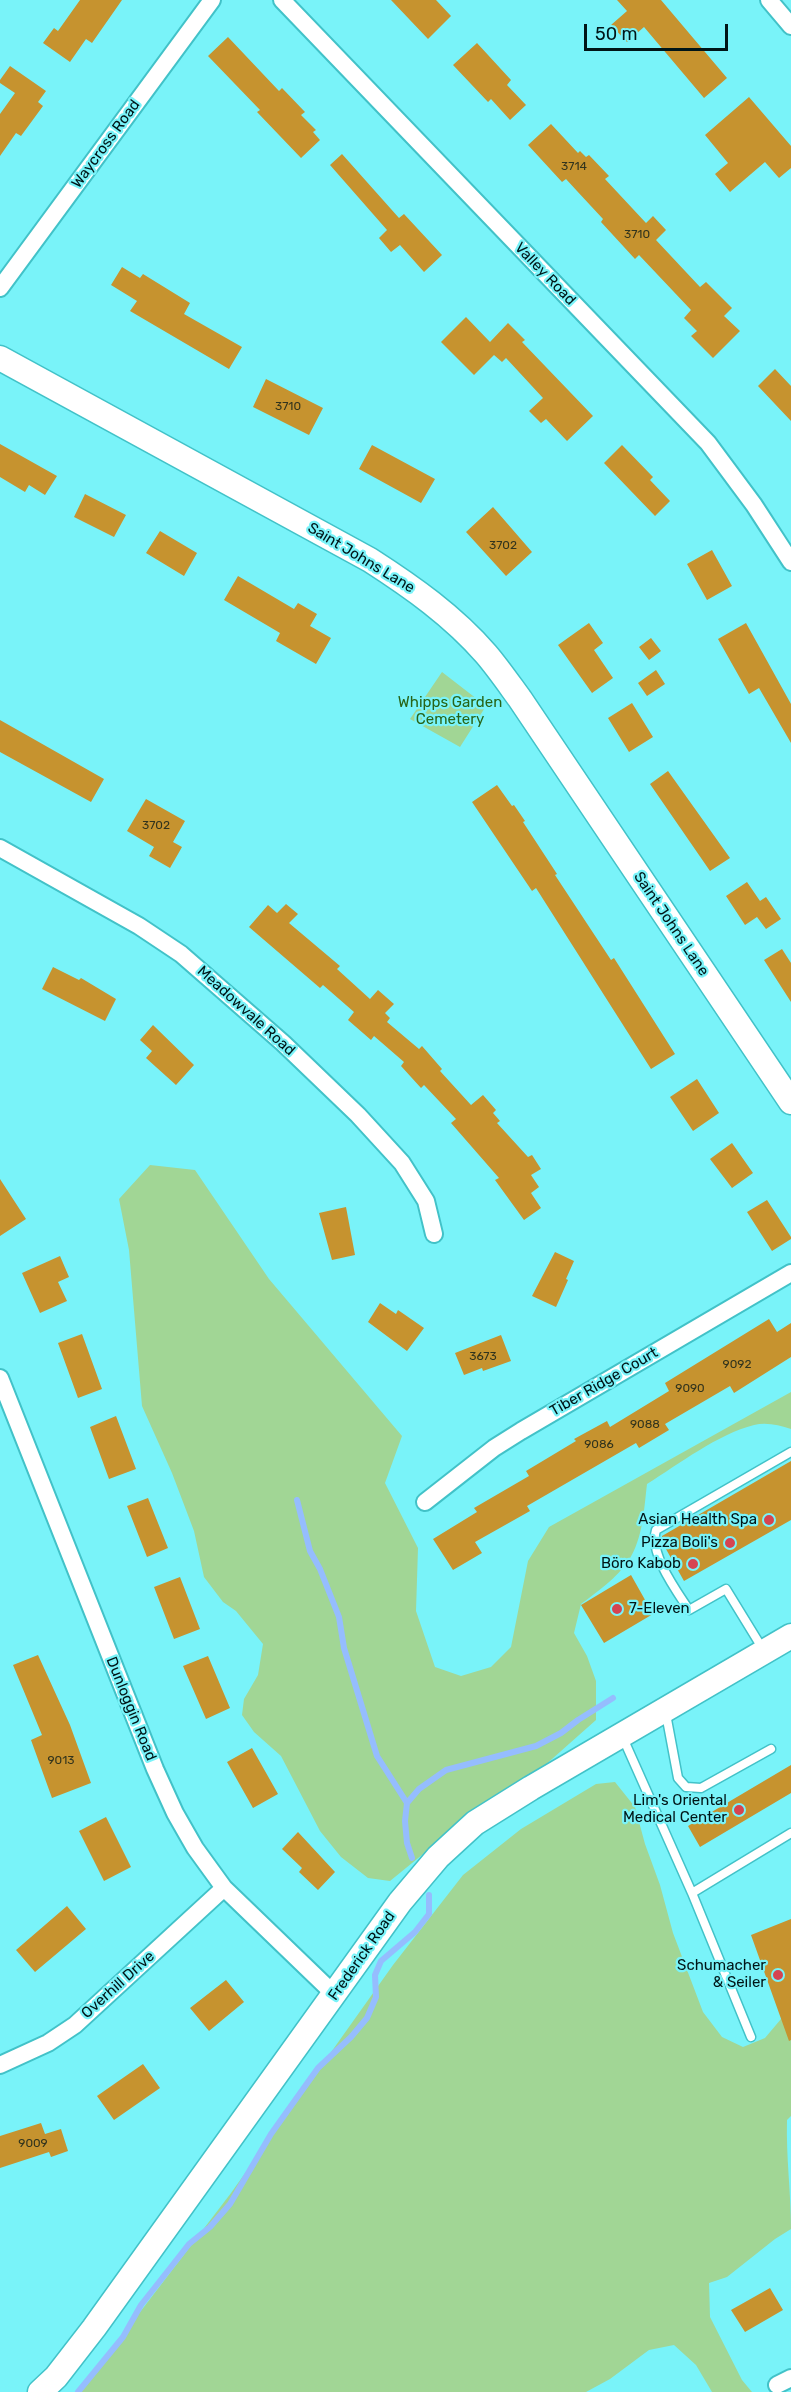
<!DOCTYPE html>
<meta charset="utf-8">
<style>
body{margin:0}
#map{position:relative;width:791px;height:2392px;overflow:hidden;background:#79f3f9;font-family:Rubik,sans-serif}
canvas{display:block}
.scale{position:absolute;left:584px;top:24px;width:144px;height:27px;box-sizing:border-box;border:3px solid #001517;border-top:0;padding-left:8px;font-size:18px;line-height:21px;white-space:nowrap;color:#001517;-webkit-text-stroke:4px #79f3f9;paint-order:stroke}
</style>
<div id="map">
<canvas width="791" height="2392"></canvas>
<div class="scale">50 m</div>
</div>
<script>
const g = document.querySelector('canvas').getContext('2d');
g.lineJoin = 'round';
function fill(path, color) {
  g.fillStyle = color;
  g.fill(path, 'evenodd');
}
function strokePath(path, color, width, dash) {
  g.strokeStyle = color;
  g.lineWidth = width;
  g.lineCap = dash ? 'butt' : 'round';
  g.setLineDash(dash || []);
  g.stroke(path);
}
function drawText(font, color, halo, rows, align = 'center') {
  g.font = font + ' Rubik,sans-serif';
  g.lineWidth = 4.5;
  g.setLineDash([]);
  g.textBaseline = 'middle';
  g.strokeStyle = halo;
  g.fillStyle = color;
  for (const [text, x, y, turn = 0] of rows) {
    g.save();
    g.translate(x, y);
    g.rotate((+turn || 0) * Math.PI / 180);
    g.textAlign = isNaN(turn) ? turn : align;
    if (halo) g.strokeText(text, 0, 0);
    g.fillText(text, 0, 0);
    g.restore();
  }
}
fill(new Path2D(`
 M 442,672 L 486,706 L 460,747 L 410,719 Z
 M 150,1165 L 195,1170 L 269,1279 L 402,1436 L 385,1483 L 418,1548 L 416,1611 L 435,1667 L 461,1676 L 491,1667 L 511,1647 L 528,1561 L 549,1527 L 791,1392 L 791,1429 C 779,1425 766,1422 754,1425 C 718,1434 679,1464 647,1484 C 644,1509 643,1538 629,1560 C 617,1578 597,1592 581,1604 L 574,1633 L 587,1656 L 596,1681 L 596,1720 L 543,1767 L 460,1824 L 390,1881 L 368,1878 L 341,1857 L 320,1831 L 281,1756 L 254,1732 L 242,1715 L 244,1699 L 258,1675 L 263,1644 L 236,1611 L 223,1602 L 204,1577 L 194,1531 L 172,1473 L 142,1406 L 129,1250 L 119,1199 Z
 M 615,1782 L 635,1807 L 645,1844 L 660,1885 L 673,1933 L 703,2012 L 722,2037 L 743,2047 L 765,2038 L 781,2019 L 791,2016 L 791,2116 L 787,2120 C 786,2158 791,2192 791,2229 L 775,2239 L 727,2277 L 709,2283 L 710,2317 L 742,2380 L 752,2392 L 712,2392 L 696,2365 L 674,2345 L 649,2350 L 610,2379 L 586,2392 L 79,2392 L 231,2193 L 393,1965 L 463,1875 L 521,1829 L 596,1784 Z`), '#a1d695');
strokePath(new Path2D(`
 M 297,1500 L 310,1551 L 320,1569 L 339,1617 L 344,1648 L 377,1756 L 407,1803
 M 412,1858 L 407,1843 L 405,1821 L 407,1803 L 419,1789 L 446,1770 L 536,1746 L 561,1733 L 578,1720 L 613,1698
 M 78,2392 L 123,2337 L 141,2305 L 171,2267 L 189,2244 L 210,2227 L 230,2204 L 271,2134 L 318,2068 L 351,2037 L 367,2018 L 376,1997 L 375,1975 L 381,1961 L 415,1932 L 429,1914 L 429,1895`), '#95bdfe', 6);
fill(new Path2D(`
 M 80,0 L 122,0 L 92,43 L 86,39 L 70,62 L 43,43 L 54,28 L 58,31 Z
 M 391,0 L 436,0 L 451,16 L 428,39 Z
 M 617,0 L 661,0 L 727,78 L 704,98 L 644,27 L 627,42 L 611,25 L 627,11 Z
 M 228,37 L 279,91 L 282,88 L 305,112 L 301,115 L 316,130 L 313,132 L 320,140 L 301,158 L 257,112 L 260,110 L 208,56 Z
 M 477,43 L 511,80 L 507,85 L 526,105 L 510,120 L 491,99 L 488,102 L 453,65 Z
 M 10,66 L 46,91 L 38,102 L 43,106 L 21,136 L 16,133 L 0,156 L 0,114 L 15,93 L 0,83 L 0,80 Z
 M 749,97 L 791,146 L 791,168 L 779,178 L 765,162 L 730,192 L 715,174 L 728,163 L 705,135 Z
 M 551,124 L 578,153 L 580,151 L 586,157 L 589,155 L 609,176 L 605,179 L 646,223 L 653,216 L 666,230 L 656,240 L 700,287 L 706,282 L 732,308 L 724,316 L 740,331 L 713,358 L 691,336 L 697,331 L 684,318 L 691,310 L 639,255 L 635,259 L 601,222 L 603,219 L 577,191 L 566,179 L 562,182 L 528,145 Z
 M 342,154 L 399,218 L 404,214 L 442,255 L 424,272 L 400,245 L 391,252 L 379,238 L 387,230 L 330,165 Z
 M 122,267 L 140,278 L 143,274 L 190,303 L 184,314 L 242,347 L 229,369 L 130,311 L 137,301 L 111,285 Z
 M 466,317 L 490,342 L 508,323 L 525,340 L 522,342 L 593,416 L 567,441 L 546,419 L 541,423 L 529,411 L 543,398 L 506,358 L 502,362 L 494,355 L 474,375 L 441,342 Z
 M 775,369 L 791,386 L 791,421 L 758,386 Z
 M 266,379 L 323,408 L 309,435 L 253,407 Z
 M 0,444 L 57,476 L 45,495 L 29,485 L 25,492 L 0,477 Z
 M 372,445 L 435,479 L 421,503 L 359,469 Z
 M 622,445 L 653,477 L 650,480 L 670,501 L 655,516 L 604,463 Z
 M 85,494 L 126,515 L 114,537 L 74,517 Z
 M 493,507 L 532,552 L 506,576 L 466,532 Z
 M 160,531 L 197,553 L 184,576 L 146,553 Z
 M 712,550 L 732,586 L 707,600 L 687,564 Z
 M 238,576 L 294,609 L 298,603 L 317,614 L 310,626 L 331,638 L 316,664 L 276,641 L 280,633 L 224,600 Z
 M 589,623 L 603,643 L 594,650 L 613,678 L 592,693 L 558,645 Z
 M 746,623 L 791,704 L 791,743 L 759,688 L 749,694 L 718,639 Z
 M 651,638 L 661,651 L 649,660 L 639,647 Z
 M 656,670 L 665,684 L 647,696 L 638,683 Z
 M 632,703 L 653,737 L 629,752 L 608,718 Z
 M 0,720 L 104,779 L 91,802 L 0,752 Z
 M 668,771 L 730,858 L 710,871 L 650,784 Z
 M 497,785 L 512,806 L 514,805 L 525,821 L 523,822 L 557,874 L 555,875 L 611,960 L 614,958 L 675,1054 L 651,1069 L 536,888 L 532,891 L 472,802 Z
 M 146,799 L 185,821 L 173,842 L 182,847 L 170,868 L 149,856 L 154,847 L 127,831 Z
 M 747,882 L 760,901 L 766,897 L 781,919 L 766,929 L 757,917 L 745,925 L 726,896 Z
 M 286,904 L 298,914 L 289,923 L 340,966 L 337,969 L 370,999 L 378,990 L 394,1004 L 385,1013 L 390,1018 L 387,1022 L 419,1049 L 422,1046 L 442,1069 L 440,1071 L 471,1105 L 483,1095 L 496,1110 L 493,1113 L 500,1121 L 497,1123 L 528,1157 L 532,1155 L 541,1169 L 531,1175 L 539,1187 L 531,1193 L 541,1208 L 524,1220 L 495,1180 L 499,1178 L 451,1123 L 456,1119 L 424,1085 L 421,1088 L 401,1066 L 404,1062 L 374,1036 L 371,1040 L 348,1020 L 354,1012 L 323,985 L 320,988 L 249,927 L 268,905 L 277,913 Z
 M 782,949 L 791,963 L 791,1002 L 764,960 Z
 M 53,967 L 79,980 L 81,978 L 116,999 L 105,1021 L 42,989 Z
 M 153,1025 L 194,1065 L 176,1085 L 146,1058 L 152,1051 L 140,1040 Z
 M 697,1079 L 719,1113 L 693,1131 L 670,1097 Z
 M 732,1143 L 753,1173 L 732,1188 L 710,1159 Z
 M 0,1179 L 26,1219 L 0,1236 Z
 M 767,1200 L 791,1237 L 791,1239 L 772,1251 L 747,1212 Z
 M 346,1207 L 355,1255 L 332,1260 L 319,1213 Z
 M 555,1252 L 574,1261 L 566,1279 L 568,1280 L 556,1307 L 532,1296 Z
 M 60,1256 L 69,1277 L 58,1282 L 67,1301 L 40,1313 L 22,1273 Z
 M 380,1303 L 396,1314 L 398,1310 L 424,1328 L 407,1351 L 368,1322 Z
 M 769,1319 L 777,1332 L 791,1323 L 791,1357 L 734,1393 L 730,1386 L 665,1424 L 669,1430 L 639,1448 L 636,1443 L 527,1506 L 530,1511 L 475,1542 L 482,1553 L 453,1570 L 433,1539 L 477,1512 L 474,1508 L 529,1476 L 526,1471 L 576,1441 L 574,1439 L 607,1421 L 610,1427 L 669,1391 L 665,1383 Z
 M 82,1334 L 102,1389 L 78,1398 L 58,1343 Z
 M 501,1335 L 511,1361 L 483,1371 L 482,1368 L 464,1375 L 455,1353 Z
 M 116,1416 L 136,1469 L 109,1479 L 90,1427 Z
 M 791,1461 L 791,1520 L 684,1581 L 662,1542 L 662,1536 Z
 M 148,1498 L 168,1548 L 147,1557 L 127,1506 Z
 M 631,1575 L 653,1614 L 604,1643 L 581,1605 Z
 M 180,1577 L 200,1629 L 174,1639 L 154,1587 Z
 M 38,1655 L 70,1725 L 91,1783 L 52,1798 L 31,1740 L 42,1735 L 13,1665 Z
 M 208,1656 L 230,1708 L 206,1719 L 183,1666 Z
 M 252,1748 L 278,1794 L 253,1808 L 227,1762 Z
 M 791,1765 L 791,1793 L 700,1847 L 688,1826 Z
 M 106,1817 L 131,1867 L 104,1881 L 79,1831 Z
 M 298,1832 L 335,1872 L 318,1890 L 299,1872 L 302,1868 L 282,1849 Z
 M 67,1906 L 86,1929 L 35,1972 L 16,1950 Z
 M 791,1919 L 791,2040 L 789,2041 L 751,1935 Z
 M 226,1980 L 244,2002 L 209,2031 L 190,2008 Z
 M 143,2064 L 160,2088 L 114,2120 L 97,2096 Z
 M 41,2123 L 45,2134 L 61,2129 L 68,2151 L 51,2157 L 49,2152 L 0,2168 L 0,2136 Z
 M 770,2288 L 783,2310 L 745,2332 L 731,2310 Z`), '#c6932f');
const lane = new Path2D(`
 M 764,1651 L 726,1589 L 689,1610 C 676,1590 649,1554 656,1530 L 791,1452
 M 666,1714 L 678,1778 L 686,1787 L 701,1788 L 771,1749
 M 623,1738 L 692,1893 L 751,2037
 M 692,1893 L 791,1833`);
const street = new Path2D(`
 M 282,0 L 708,443 L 754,505 L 791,562
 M 769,0 L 791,26
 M 0,288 L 212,0
 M 0,848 L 139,926 L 181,954 L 283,1043 L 358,1115 L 402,1163 L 426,1201 L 434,1234
 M 0,1378 L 155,1769 L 175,1813 L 195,1848 L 224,1888 L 334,1994
 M 425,1502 L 494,1448 L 521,1431 L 791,1273
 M 0,2065 L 48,2043 L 75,2025 L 224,1888
 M 777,2385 L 791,2378`);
const secondary = new Path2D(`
 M 0,358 L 370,560 C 412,587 453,616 486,654 C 498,668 509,684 520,699 L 791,1102
 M 40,2392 L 56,2377 L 94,2328 L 400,1902 L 438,1857 L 475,1823 L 531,1788 L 791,1636`);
strokePath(lane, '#42c2c8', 11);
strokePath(street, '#42c2c8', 20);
strokePath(secondary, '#42c2c8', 27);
strokePath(lane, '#fff', 8);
strokePath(street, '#fff', 16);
strokePath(secondary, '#fff', 24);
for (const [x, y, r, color] of [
 [769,1520,6,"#d54451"],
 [730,1543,6,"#d54451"],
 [693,1564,6,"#d54451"],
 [617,1609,6,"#d54451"],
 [739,1810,6,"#d54451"],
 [778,1975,6,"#d54451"]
]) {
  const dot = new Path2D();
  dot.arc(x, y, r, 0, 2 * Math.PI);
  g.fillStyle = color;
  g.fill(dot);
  strokePath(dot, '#79f3f9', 2);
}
drawText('12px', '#32341d', null, [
 ["3714",574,167],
 ["3710",637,235],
 ["3710",288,407],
 ["3702",503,546],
 ["3702",156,826],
 ["3673",483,1357],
 ["9092",737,1365],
 ["9090",690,1389],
 ["9088",645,1425],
 ["9086",599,1445],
 ["9013",61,1761],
 ["9009",33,2144]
]);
drawText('15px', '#001517', '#79f3f9', [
 ["Waycross Road",106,144,-54],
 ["Valley Road",545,274,46],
 ["Saint Johns Lane",361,558,31],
 ["Saint Johns Lane",671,924,56],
 ["Meadowvale Road",246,1011,42],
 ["Tiber Ridge Court",604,1382,-30],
 ["Dunloggin Road",131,1709,68],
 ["Frederick Road",362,1956,-55],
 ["Overhill Drive",118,1985,-42]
]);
drawText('15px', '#286417', '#79f3f9', [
 ["Whipps Garden",450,703],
 ["Cemetery",450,720]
]);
drawText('15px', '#001517', '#79f3f9', [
 ["Asian Health Spa",757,1520],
 ["Pizza Boli's",718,1543],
 ["Böro Kabob",681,1564],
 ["7-Eleven",629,1609,"left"],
 ["Lim's Oriental",727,1801],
 ["Medical Center",727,1818],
 ["Schumacher",766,1966],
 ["& Seiler",766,1983]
], 'right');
</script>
